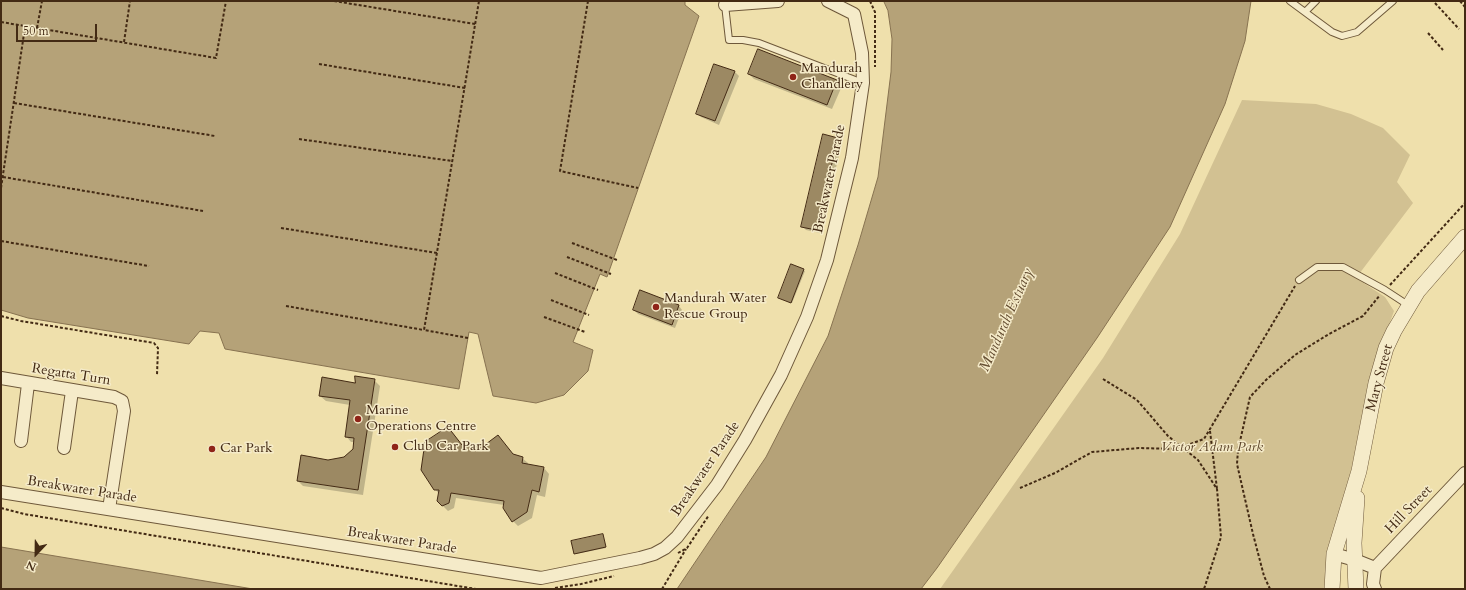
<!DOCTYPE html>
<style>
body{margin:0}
#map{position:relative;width:1466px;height:590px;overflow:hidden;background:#efe0ac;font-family:Cardo,serif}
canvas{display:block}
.frame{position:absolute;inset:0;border:2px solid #432a14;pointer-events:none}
.north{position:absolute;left:16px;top:534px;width:40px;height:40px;-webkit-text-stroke:3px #f5ebc9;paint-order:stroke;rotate:202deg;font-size:11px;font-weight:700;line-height:16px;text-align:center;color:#432a14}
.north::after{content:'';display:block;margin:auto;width:14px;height:18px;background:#432a14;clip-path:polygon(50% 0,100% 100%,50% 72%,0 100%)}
.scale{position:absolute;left:16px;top:24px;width:81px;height:18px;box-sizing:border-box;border:2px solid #432a14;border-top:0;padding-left:5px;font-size:12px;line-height:14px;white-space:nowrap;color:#432a14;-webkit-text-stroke:3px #f5ebc9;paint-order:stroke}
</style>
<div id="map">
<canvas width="1466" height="590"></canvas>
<div class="frame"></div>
<div class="north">N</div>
<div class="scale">50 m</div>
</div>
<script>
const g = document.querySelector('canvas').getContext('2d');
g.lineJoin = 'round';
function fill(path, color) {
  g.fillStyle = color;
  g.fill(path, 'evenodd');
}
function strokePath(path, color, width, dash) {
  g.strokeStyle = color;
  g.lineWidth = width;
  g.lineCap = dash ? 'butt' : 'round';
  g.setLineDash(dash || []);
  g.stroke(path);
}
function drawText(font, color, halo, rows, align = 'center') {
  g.font = font + ' Cardo,serif';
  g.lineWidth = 3;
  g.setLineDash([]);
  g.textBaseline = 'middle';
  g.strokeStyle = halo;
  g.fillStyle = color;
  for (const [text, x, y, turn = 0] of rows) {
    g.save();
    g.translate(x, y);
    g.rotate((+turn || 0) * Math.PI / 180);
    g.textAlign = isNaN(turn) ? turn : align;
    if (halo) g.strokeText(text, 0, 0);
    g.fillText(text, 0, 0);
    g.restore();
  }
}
fill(new Path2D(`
 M 1242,100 L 1316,104 L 1351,114 L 1383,128 L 1410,155 L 1397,182 L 1413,203 L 1356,278 L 1385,297 L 1394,311 L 1370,377 L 1327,589 L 940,589 L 1103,358 L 1180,234 Z`), '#d2c192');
const water = new Path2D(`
 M 1,1 L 685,1 L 685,5 L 699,16 L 607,277 L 600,274 L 573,342 L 593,350 L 588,371 L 564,395 L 536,403 L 493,396 L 478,334 L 469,332 L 459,389 L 225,349 L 219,333 L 200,331 L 189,344 L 28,318 L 1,310 Z
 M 884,1 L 1251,1 L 1245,41 L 1225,104 L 1170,227 L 1097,338 L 937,568 L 921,589 L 677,589 L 766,457 L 828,336 L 858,245 L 878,177 L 891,72 L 892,39 L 888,11 Z
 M 1,547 L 253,589 L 1,589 Z`);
fill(water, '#b5a278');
strokePath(water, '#877250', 1);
fill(new Path2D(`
 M 758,50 L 837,81 L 842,86 L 832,109 L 754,79 L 749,74 Z
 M 715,65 L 735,72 L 739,76 L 719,125 L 701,117 L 697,113 Z
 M 838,139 L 842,143 L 820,233 L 806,230 L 802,226 Z
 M 792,266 L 805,271 L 792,303 L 781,299 Z
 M 679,306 L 682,310 L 675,328 L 638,314 L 634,310 Z
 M 374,380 L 380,386 L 363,495 L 303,486 L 298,481 L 328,461 L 344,458 L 354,449 L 355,442 L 351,442 L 346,436 L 350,405 L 326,401 L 320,396 L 356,384 Z
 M 448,428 L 463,446 L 522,458 L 528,463 L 528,465 L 544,468 L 549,474 L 545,497 L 537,495 L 532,518 L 518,526 L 513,521 L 504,505 L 456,498 L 454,508 L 448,511 L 438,501 L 439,494 L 435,489 Z
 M 603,536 L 606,548 L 576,554 L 575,554 Z`), '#0003');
const building = new Path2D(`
 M 758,49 L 837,80 L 827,105 L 748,74 Z
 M 714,64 L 735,71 L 715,121 L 696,114 Z
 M 823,134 L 838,138 L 816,230 L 801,227 Z
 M 791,264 L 804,269 L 791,303 L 778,298 Z
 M 640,290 L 679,305 L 672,325 L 633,310 Z
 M 355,376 L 375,379 L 358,490 L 297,481 L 301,455 L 328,460 L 344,457 L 353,449 L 354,438 L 345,437 L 350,400 L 319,396 L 322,377 L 355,383 Z
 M 448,427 L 462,445 L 482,447 L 498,435 L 513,454 L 523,457 L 522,463 L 544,467 L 539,492 L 532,490 L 527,512 L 512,522 L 503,508 L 504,501 L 451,493 L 449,503 L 442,506 L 437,501 L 439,490 L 434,490 L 421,470 L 425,442 Z
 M 603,534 L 606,547 L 574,554 L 571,541 Z`);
fill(building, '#9c8963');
strokePath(building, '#432a14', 1);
const service = new Path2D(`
 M 1290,1 L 1332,32 L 1342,36 L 1357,32 L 1393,1
 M 725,5 L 729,40 L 743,40 L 759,43 L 863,83
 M 1305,12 L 1316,1
 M 1299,280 L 1317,267 L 1343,267 L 1385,290 L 1408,305`);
const minor = new Path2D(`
 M 725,5 L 778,1
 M 1,378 L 114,397 L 122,401 L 124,411 L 109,509
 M 21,441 L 28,384
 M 64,448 L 72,391
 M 1,492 L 541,578 L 640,558 L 654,554 L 665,548 L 677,537 L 717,485 L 745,440 L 781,375 L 807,317 L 827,260 L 852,158 L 863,83 L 862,53 L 854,14 L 828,1
 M 1334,554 L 1355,560 L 1375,568 L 1373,584 L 1375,589
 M 1375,568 L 1465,473`);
const tertiary = new Path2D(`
 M 1332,589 L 1334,554 L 1359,471 L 1376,383 L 1386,348 L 1394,331 L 1418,291 L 1465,237
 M 1356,589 L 1354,543 L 1357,498`);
strokePath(service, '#6e583a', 8);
strokePath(minor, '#6e583a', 14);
strokePath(tertiary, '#6e583a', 16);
strokePath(new Path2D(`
 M 334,1 L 475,24
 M 588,1 L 560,171 L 638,188
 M 870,1 L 875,12 L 875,67
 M 1460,1 L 1465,7
 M 1435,3 L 1459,29
 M 1,22 L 216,58 L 226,1
 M 37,28 L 42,1
 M 1428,33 L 1443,50
 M 124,42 L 130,1
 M 319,64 L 465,88
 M 14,103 L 215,136
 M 299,139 L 452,161
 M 3,177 L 203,211
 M 1,188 L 25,27
 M 281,228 L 437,253
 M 1,241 L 149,266
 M 572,243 L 617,260
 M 567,257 L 611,274
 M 555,273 L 598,290
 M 1390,285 L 1465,203
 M 551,300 L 589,315
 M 286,306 L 424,330
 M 1,316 L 21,321 L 154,343 L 158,348 L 157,375
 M 544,317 L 585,332
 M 468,338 L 424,330 L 479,1
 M 1103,379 L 1137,400 L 1168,436 L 1198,460 L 1217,489 L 1221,537 L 1204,589
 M 1210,431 L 1217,489
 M 1020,488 L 1055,473 L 1092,452 L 1139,448 L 1176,449 L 1204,439 L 1295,286
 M 1,508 L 24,514 L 476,589
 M 678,553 L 687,548 L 709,515
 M 555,588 L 581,584 L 614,576
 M 662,589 L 686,549
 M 1270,589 L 1264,576 L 1253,534 L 1237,464 L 1238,450 L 1250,397 L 1266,380 L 1295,355 L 1329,334 L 1363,316 L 1380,295`), '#432a14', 2, [3, 2]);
strokePath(service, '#f5ebc9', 6);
strokePath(minor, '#f5ebc9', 12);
strokePath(tertiary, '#f5ebc9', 15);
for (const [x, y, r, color] of [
 [793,77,4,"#8f2418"],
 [656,307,4,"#8f2418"],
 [358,419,4,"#8f2418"],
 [395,447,4,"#8f2418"],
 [212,449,4,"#8f2418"]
]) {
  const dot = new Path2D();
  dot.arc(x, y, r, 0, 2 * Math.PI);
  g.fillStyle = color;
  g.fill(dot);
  strokePath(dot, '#f5ebc9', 1.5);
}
drawText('14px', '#432a14', '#f5ebc9', [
 ["Mandurah",801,69],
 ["Chandlery",801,85],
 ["Mandurah Water",664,299],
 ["Rescue Group",664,315],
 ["Marine",366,411],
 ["Operations Centre",366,427],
 ["Club Car Park",403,447],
 ["Car Park",220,449]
], 'left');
drawText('14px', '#432a14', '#f5ebc9', [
 ["Breakwater Parade",830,179,-78],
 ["Regatta Turn",71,375,9],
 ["Mary Street",1380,378,-75],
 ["Breakwater Parade",706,469,-56],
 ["Breakwater Parade",82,490,9],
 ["Hill Street",1409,510,-46],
 ["Breakwater Parade",402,541,9]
]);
drawText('italic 14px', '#60482d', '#f5ebc9', [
 ["Victor Adam Park",1212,448]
]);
drawText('italic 15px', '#654e32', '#f5ebc9', [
 ["Mandurah Estuary",1007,320,-66]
]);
</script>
